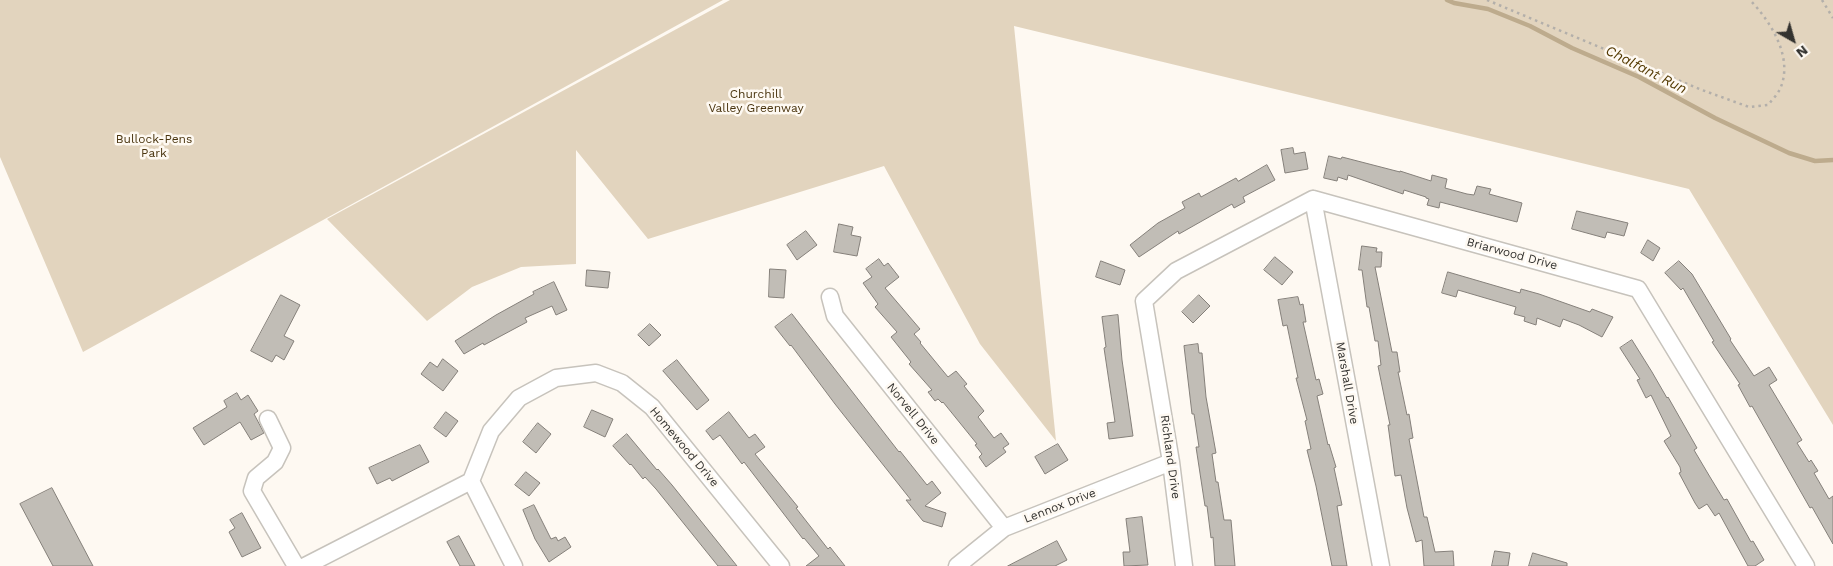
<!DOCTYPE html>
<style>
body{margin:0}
#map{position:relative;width:1833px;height:566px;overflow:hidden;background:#fef9f2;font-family:"Work Sans",sans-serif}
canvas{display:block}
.north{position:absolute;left:1768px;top:15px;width:50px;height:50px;-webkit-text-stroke:4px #fef9f2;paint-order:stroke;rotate:142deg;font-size:14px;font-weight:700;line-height:20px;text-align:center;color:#343330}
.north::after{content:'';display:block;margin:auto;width:18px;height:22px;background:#343330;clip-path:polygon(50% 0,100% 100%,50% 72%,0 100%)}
</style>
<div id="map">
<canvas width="1833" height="566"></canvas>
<div class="north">N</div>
</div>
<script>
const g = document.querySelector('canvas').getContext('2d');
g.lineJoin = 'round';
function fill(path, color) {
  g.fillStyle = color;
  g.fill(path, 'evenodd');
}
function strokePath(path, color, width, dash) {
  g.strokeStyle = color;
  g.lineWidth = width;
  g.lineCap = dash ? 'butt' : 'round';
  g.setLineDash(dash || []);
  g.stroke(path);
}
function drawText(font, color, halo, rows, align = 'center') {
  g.font = font + ' "Work Sans",sans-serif';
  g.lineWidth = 5;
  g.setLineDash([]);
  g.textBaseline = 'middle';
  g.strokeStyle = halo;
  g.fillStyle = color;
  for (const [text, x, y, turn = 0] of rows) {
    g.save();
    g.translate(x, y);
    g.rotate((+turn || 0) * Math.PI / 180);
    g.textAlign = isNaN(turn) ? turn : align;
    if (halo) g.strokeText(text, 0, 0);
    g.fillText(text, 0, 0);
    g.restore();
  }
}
fill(new Path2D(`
 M 0,0 L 723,0 L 83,352 L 0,157 Z
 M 730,0 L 1833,0 L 1833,425 L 1689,189 L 1014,26 L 1056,441 L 980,344 L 884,166 L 648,239 L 576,150 L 576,264 L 521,267 L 472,287 L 427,321 L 327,219 Z`), '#e2d4be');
strokePath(new Path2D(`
 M 1447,0 L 1454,3 L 1488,9 L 1530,26 L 1572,48 L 1639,77 L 1715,118 L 1789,153 L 1815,161 L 1833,160`), '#bdab8d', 4.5);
const building = new Path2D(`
 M 1293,148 L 1294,154 L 1305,152 L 1308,169 L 1285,173 L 1281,150 Z
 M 1329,156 L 1341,159 L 1342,157 L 1400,172 L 1400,171 L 1431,181 L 1432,175 L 1447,179 L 1445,188 L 1467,194 L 1474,195 L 1477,186 L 1491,189 L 1489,194 L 1522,203 L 1517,222 L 1440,202 L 1439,208 L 1427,205 L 1429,199 L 1426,198 L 1426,197 L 1404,190 L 1403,194 L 1348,175 L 1347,180 L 1338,177 L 1337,181 L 1324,178 Z
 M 1267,165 L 1275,180 L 1243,197 L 1245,202 L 1234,208 L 1232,204 L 1179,234 L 1178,231 L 1139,257 L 1130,245 L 1158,223 L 1185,208 L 1182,202 L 1199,193 L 1201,197 L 1236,178 L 1238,181 Z
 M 1577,211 L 1628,223 L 1624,236 L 1607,232 L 1605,238 L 1572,229 Z
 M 839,224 L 853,227 L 851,235 L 861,237 L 857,256 L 834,252 Z
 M 806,231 L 817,245 L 797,260 L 787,245 Z
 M 1648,240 L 1660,248 L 1653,261 L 1641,253 Z
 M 1362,246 L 1377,248 L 1376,252 L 1382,252 L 1381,267 L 1375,267 L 1392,352 L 1397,352 L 1400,372 L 1398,372 L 1407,415 L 1409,414 L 1413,438 L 1409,439 L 1424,517 L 1427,517 L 1435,552 L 1453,551 L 1454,566 L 1424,566 L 1422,540 L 1416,542 L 1407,508 L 1401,475 L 1395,476 L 1388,425 L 1390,425 L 1378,366 L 1381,365 L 1378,341 L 1375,341 L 1369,307 L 1367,307 L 1362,270 L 1359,270 Z
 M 1275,257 L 1293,272 L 1282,285 L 1264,270 Z
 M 879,259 L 884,266 L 888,263 L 899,277 L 885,288 L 920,329 L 914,334 L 921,342 L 920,343 L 948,377 L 956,371 L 967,384 L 964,386 L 984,411 L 978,417 L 994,438 L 1001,433 L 1009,444 L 1003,448 L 1006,452 L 986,467 L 979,457 L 982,454 L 975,445 L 977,444 L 943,402 L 942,403 L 938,399 L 935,401 L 928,392 L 932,390 L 909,364 L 911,362 L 891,337 L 897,332 L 875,307 L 878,304 L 863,283 L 872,277 L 866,269 Z
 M 1101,261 L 1125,270 L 1120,285 L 1096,277 Z
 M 1679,261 L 1692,274 L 1731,339 L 1730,340 L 1754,376 L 1769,367 L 1777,380 L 1769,385 L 1802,440 L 1797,443 L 1809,462 L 1811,460 L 1818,471 L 1814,473 L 1829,499 L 1833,496 L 1833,544 L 1812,507 L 1810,508 L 1752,406 L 1750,407 L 1738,385 L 1740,384 L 1712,342 L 1714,341 L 1683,288 L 1681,290 L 1665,273 Z
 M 770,269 L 786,270 L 784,298 L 769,297 Z
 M 587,270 L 610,272 L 608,288 L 586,286 Z
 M 1448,272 L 1520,293 L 1521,289 L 1539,294 L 1590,312 L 1592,309 L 1613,317 L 1602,337 L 1579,325 L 1563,319 L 1560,327 L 1537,318 L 1536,325 L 1524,321 L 1525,317 L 1514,314 L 1516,307 L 1458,290 L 1456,297 L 1442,293 Z
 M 554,282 L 567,310 L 556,315 L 552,306 L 525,318 L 527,322 L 484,345 L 483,343 L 464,354 L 455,341 L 496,315 L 534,294 L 533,292 Z
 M 281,295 L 300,305 L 284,336 L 294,341 L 284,360 L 276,355 L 272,362 L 251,351 Z
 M 1199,295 L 1210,306 L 1193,323 L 1182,312 Z
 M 1298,297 L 1300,305 L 1303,304 L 1306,322 L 1303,322 L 1316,380 L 1319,379 L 1323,394 L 1317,396 L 1328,445 L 1329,444 L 1336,467 L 1334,468 L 1342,505 L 1337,506 L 1347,566 L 1332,566 L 1316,486 L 1307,450 L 1311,449 L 1305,421 L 1307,420 L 1296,378 L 1298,378 L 1287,325 L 1283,326 L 1278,300 Z
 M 792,314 L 899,452 L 900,451 L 927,485 L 932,481 L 941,493 L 925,506 L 946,513 L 942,527 L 923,521 L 906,500 L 911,500 L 835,404 L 791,345 L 790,346 L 775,327 Z
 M 1118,315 L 1122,360 L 1133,436 L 1109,439 L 1107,423 L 1115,422 L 1104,348 L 1106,347 L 1102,317 Z
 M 650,324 L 661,335 L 649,346 L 638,335 Z
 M 1632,340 L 1652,372 L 1667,398 L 1668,397 L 1697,448 L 1694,450 L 1710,477 L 1724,500 L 1727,499 L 1751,542 L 1753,541 L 1764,560 L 1755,566 L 1748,566 L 1719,513 L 1715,516 L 1707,504 L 1699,509 L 1695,503 L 1679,473 L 1681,472 L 1680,467 L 1664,441 L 1671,436 L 1651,395 L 1646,398 L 1637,380 L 1640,379 L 1620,348 Z
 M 1198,344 L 1199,353 L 1202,353 L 1206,397 L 1216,453 L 1212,454 L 1216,482 L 1218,482 L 1224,520 L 1231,520 L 1235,566 L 1215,566 L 1213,537 L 1211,538 L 1207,506 L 1205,506 L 1196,447 L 1199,447 L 1194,414 L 1192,414 L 1184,346 Z
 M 443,359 L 458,371 L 443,391 L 421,374 L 430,362 L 437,367 Z
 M 677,360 L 709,400 L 697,410 L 663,371 Z
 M 237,393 L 241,400 L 248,395 L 258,411 L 254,414 L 264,433 L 251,440 L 240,422 L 204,445 L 193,428 L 227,407 L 224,401 Z
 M 592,410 L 613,419 L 605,437 L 584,427 Z
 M 446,412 L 458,421 L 446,437 L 434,428 Z
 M 729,412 L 749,438 L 755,434 L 765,447 L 755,454 L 798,507 L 796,508 L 828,549 L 830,547 L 845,566 L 806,566 L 819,556 L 804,538 L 803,539 L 744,462 L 742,464 L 720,435 L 713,440 L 706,431 Z
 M 538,423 L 551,434 L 536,453 L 523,442 Z
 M 627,434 L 657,470 L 658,469 L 672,485 L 737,566 L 718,566 L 656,489 L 645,477 L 643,479 L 631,464 L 630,465 L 613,446 Z
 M 1058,444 L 1068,460 L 1045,474 L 1035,457 Z
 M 420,445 L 429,462 L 392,481 L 390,478 L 377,484 L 369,468 Z
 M 526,472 L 540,483 L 529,496 L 515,485 Z
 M 52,488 L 93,566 L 53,566 L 20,504 Z
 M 534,505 L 551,539 L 556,537 L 558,541 L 565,537 L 571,547 L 549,562 L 535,539 L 523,510 Z
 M 242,513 L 261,548 L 242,557 L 229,532 L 235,528 L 230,520 Z
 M 1142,517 L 1148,565 L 1124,566 L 1123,552 L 1130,552 L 1126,519 Z
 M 459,536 L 475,566 L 460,566 L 447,542 Z
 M 1057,541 L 1067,560 L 1055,566 L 1008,566 Z
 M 1495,551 L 1510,553 L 1508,566 L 1492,566 Z
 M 1533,553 L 1567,563 L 1567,566 L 1529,566 Z`);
fill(building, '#c1bdb6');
strokePath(building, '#85807a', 1);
const minor = new Path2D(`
 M 1313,199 L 1381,566
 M 830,297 L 835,316 L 1004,528
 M 268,419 L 282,448 L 275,462 L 256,478 L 252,491 L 296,566
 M 471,481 L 514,566
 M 305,566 L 471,481 L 491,431 L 519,398 L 556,378 L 596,373 L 622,383 L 652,407 L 781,566
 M 957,566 L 1004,528 L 1171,462
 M 1184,566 L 1171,462 L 1144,301 L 1176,271 L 1313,199 L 1638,289 L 1806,566`);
strokePath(minor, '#c7c3bc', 19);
strokePath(new Path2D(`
 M 1487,0 L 1702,90 L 1749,107 L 1768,105 C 1772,100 1777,95 1780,89 C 1794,58 1771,22 1750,0
 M 1822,0 L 1833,18`), '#b3afaa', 2.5, [2.5, 4]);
strokePath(minor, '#fff', 16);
drawText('12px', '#4a350f', '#fef9f2', [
 ["Churchill",756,94],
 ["Valley Greenway",756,108],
 ["Bullock-Pens",154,139],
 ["Park",154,153]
]);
drawText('12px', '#343330', '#fef9f2', [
 ["Briarwood Drive",1512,254,15],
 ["Marshall Drive",1347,383,80],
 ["Norvell Drive",913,414,51],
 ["Homewood Drive",684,447,50],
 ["Richland Drive",1170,457,82],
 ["Lennox Drive",1060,506,-21]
]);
drawText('italic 14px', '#533900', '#fef9f2', [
 ["Chalfant Run",1646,70,27]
]);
</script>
